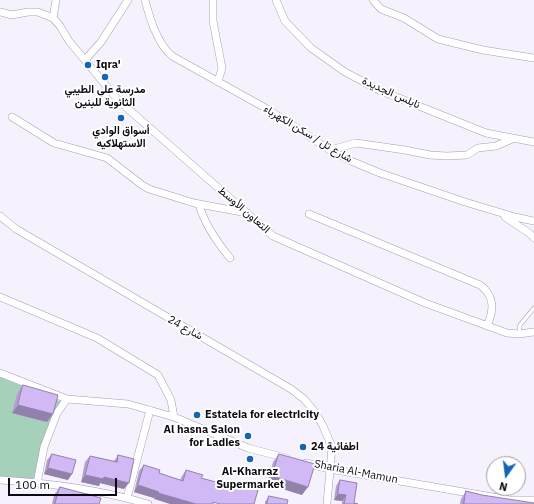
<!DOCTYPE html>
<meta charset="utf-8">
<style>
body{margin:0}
#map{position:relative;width:534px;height:504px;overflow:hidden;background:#f6f2fd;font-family:"IBM Plex Sans",sans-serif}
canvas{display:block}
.north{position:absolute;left:486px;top:456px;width:40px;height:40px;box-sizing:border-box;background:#fff;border:1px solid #9e9da0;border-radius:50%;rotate:194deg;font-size:11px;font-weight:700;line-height:16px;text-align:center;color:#0d0912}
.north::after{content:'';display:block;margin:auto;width:14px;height:18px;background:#1465b4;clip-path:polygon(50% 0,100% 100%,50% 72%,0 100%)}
.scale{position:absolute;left:8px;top:478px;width:109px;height:18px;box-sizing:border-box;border:2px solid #0d0912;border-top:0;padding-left:5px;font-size:12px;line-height:14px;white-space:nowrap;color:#0d0912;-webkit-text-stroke:3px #fff;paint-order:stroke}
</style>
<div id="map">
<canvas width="534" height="504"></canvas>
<div class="north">N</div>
<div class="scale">100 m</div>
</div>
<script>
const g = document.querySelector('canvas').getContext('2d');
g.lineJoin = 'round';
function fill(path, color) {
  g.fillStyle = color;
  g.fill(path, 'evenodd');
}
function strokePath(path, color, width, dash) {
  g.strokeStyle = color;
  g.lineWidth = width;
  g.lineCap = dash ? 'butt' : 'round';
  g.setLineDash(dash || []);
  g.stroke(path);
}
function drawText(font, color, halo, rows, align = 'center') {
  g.font = font + ' "IBM Plex Sans",Vazirmatn,sans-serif';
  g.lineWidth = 4;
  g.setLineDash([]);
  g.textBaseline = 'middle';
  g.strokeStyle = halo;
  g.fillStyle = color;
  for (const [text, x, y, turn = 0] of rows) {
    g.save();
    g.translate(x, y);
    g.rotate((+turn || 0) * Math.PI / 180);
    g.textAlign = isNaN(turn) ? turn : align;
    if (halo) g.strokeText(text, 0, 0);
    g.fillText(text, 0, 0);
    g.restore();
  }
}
fill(new Path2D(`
 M 0,377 L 62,402 L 35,479 L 0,477 Z`), '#a5d1bb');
const service = new Path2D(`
 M 519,333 L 520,325 L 534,308`);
const minor = new Path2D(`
 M 145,0 C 150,19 157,43 172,56 L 269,110 L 330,150 L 351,161 L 380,173 L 465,202 L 515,217 L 534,221
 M 213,0 L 213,21 L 222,68 L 218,82
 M 276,0 L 285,21 L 311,48 L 345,72 L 379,90 L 486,133 L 534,142
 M 373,0 L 381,9 L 404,18 L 438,39 L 483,50 L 534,58
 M 0,12 L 12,15 L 28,12 L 38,12 L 53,18 L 60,26 L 69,41 L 118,100 L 273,236 L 425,303 L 507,333 L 519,334 L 534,332
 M 53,18 L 56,0
 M 85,60 L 101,42 L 128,0
 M 12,117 L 54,143 L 107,158 L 142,185 L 149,189 L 194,203 L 247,213
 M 330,150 L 356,143 L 405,150 L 430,155 L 447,156 L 467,155 L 478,148 L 496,146 L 512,139
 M 199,204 C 204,224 217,242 230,258
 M 309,214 L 480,285 C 495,296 494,310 487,326
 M 0,216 L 16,229 L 59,254 L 291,389 L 304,399 L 315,412 L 323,426 L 332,447 L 327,504
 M 505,217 L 529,233 L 534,238
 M 0,297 L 97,338 L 158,375 L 171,400 L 174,417
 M 0,373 L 67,399 L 128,404 L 174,417 L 248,448 L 286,458
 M 306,463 L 330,469 L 510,500 L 534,500
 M 0,480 C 49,483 101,490 148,504
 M 37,483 L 44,447 L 57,413 L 67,399
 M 127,498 L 150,410`);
strokePath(service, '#a69cb6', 4.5);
strokePath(minor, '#a69cb6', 8);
strokePath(service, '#fff', 3.5);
strokePath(minor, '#fff', 7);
fill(new Path2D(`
 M 23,385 L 47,422 L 12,413 L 17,394 Z
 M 52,454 L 68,480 L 44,474 L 47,460 Z
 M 279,454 L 302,495 L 267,484 L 273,462 Z
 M 118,455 L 124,489 L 100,483 L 99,486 L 81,482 L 85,462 L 90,456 L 114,461 Z
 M 144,465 L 159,473 L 180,480 L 182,476 L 186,470 L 201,478 L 226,485 L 227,483 L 258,490 L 154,499 L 154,498 L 134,492 L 139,471 Z
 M 340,480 L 354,503 L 358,504 L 342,504 L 342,501 L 334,500 L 336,486 Z
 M 60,487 L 99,504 L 52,504 L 54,495 Z
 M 466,491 L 482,495 L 534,504 L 460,504 L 461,499 Z
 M 269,496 L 287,504 L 265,504 L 265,502 Z`), '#b39fd2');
fill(new Path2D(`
 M 18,405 L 53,414 L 47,422 L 12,413 Z
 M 48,468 L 72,474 L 68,480 L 44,474 Z
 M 85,475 L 104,477 L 129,483 L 124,489 L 100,483 L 99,486 L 81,482 Z
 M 272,476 L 308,487 L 302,495 L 267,484 Z
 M 138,485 L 159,492 L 154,498 L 134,492 Z
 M 158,493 L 196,504 L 170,504 L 154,499 Z
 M 338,494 L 346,495 L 342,501 L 334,500 Z`), '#9282ab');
const building = new Path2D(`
 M 23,385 L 58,395 L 53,414 L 18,405 Z
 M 52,454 L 76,460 L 72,474 L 48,468 Z
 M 279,454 L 315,464 L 308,487 L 272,476 Z
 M 118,455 L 134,459 L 129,483 L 104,477 L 103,479 L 85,475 L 90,456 L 117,462 Z
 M 144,465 L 160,470 L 159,473 L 183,481 L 186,470 L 203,475 L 201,478 L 227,485 L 227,483 L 258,490 L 254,504 L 220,504 L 213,502 L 213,504 L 196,504 L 158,493 L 159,492 L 138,485 Z
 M 340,480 L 357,483 L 354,503 L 358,504 L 344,504 L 346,495 L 338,494 Z
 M 60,487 L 101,498 L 99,504 L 55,504 Z
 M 466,491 L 482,495 L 534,503 L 534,504 L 464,504 Z
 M 269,496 L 288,500 L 287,504 L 267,504 Z`);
fill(building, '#d0b9f4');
strokePath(building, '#9282ab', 1);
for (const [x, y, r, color] of [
 [88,65,4,"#1465b4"],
 [105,77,4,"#1465b4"],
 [121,118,4,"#1465b4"],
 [197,415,4,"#1465b4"],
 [248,436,4,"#1465b4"],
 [303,447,4,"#1465b4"],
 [250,459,4,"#1465b4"]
]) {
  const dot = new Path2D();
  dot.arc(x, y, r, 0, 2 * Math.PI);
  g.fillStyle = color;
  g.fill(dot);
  strokePath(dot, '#fff', 1.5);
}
drawText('bold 11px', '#0d0912', '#fff', [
 ["Iqra'",96,65],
 ["مدرسة علي الطيبي",105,90,"center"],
 ["الثانوية للبنين",105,103,"center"],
 ["أسواق الوادي",121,131,"center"],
 ["الاستهلاكيه",121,144,"center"],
 ["Estateia for electricity",205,415],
 ["Al hasna Salon",240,430,"right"],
 ["for Ladies",240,443,"right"],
 ["اطفائية 24",311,447],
 ["Al-Kharraz",250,472,"center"],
 ["Supermarket",250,485,"center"]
], 'left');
drawText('11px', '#0d0912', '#fff', [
 ["نابلس الجديدة",391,93,24],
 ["شارع تل / سكن الكهرباء",308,134,31],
 ["التعاون الأوسط",244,210,41],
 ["شارع 24",185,328,29],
 ["Sharia Al-Mamun",356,472,11]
]);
</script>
